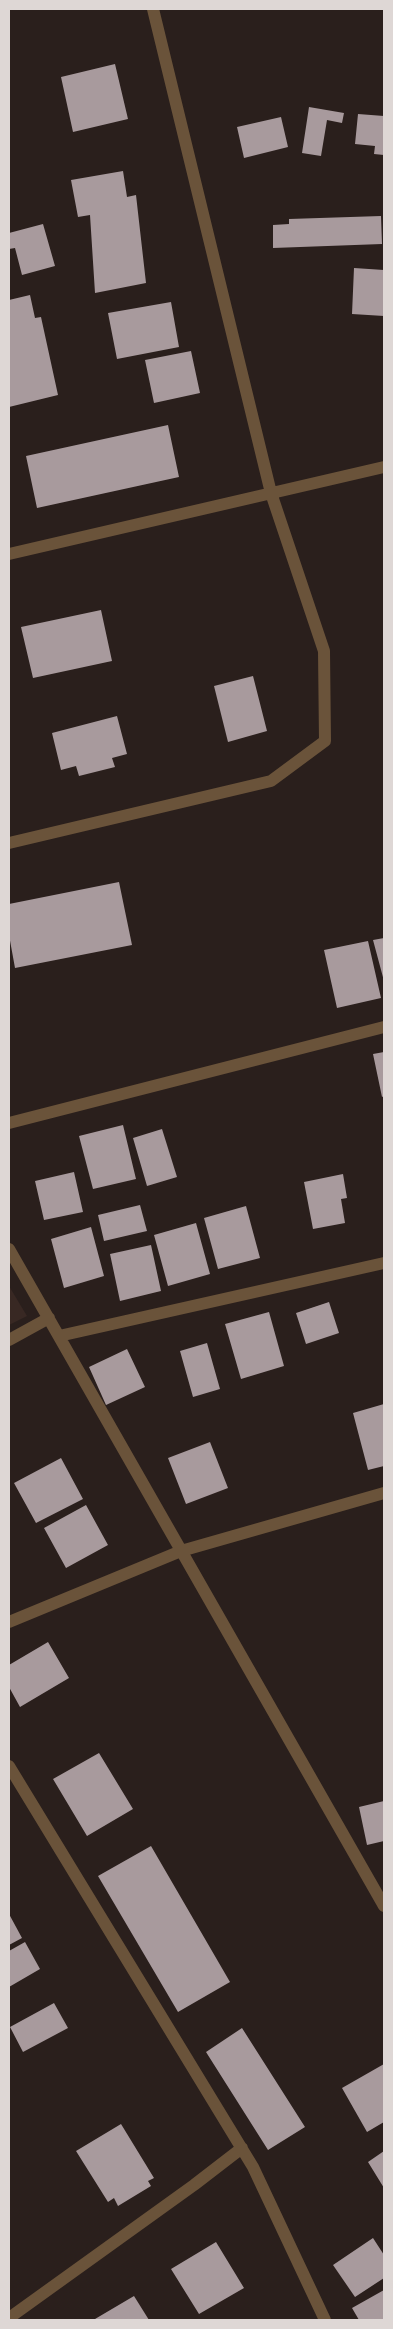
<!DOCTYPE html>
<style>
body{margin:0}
#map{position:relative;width:393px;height:2329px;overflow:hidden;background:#2a1f1c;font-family:Manrope,sans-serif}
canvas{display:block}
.frame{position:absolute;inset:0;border:10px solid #ded7d5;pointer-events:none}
</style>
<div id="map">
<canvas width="393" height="2329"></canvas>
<div class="frame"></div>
</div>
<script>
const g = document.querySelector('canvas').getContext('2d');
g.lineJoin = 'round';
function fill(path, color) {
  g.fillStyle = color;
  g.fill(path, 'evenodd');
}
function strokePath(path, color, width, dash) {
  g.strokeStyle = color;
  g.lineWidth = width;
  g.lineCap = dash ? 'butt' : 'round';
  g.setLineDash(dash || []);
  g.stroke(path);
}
fill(new Path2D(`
 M 9,1286 L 27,1316 L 9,1325 Z`), '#382823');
fill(new Path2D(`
 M 115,64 L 128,119 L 73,132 L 61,77 Z
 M 309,107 L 344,113 L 342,123 L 327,120 L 321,156 L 302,153 Z
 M 358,114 L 384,116 L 384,155 L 374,154 L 375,146 L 355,144 Z
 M 281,117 L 288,147 L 244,158 L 237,127 Z
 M 123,171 L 127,197 L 136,195 L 146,283 L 95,293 L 90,215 L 78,217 L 71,180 Z
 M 381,216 L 382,244 L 273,248 L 273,225 L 289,224 L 289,219 Z
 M 43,224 L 55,266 L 22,275 L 15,248 L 9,249 L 9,233 Z
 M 354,268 L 384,270 L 384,316 L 352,314 Z
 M 30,295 L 35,318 L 41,317 L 58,395 L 9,407 L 9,300 Z
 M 171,302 L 179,347 L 117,359 L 108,313 Z
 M 191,351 L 200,393 L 154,403 L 145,360 Z
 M 168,425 L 179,477 L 37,508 L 26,456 Z
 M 101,610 L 112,661 L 33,678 L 21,627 Z
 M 253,676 L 267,731 L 228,742 L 214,686 Z
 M 117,716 L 127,754 L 112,758 L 115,767 L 79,776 L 76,766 L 61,770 L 52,733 Z
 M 119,882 L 132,945 L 15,968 L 9,935 L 9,904 Z
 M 384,938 L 384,981 L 373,940 Z
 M 368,941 L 381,998 L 337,1008 L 324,950 Z
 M 384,1052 L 384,1096 L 382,1097 L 373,1054 Z
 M 123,1125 L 136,1179 L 93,1189 L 79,1136 Z
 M 162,1129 L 177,1177 L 147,1186 L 133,1138 Z
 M 74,1172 L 83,1212 L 44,1220 L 35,1181 Z
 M 343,1174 L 347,1198 L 341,1199 L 345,1223 L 313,1229 L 304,1182 Z
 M 140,1205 L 147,1231 L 104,1241 L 98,1215 Z
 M 246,1206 L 260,1258 L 218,1269 L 204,1218 Z
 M 196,1223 L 210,1274 L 168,1286 L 154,1235 Z
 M 91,1227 L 104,1276 L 64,1288 L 51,1239 Z
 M 151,1245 L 161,1291 L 120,1301 L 110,1254 Z
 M 329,1302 L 339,1333 L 306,1344 L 296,1313 Z
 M 269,1312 L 284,1366 L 241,1379 L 225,1324 Z
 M 207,1343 L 220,1389 L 193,1397 L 180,1351 Z
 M 127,1349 L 145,1387 L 106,1405 L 89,1367 Z
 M 384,1404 L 384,1466 L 368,1470 L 353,1413 Z
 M 210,1442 L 228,1488 L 186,1504 L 168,1458 Z
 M 61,1458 L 83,1499 L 36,1523 L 14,1483 Z
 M 86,1505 L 108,1545 L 66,1568 L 44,1528 Z
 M 48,1642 L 69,1678 L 20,1707 L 9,1687 L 9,1665 Z
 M 99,1753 L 133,1809 L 87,1836 L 53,1779 Z
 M 384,1801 L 384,1841 L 367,1845 L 359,1807 Z
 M 151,1846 L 230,1982 L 178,2012 L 98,1876 Z
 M 9,1914 L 22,1938 L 9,1945 Z
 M 25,1942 L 40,1969 L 9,1987 L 9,1951 Z
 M 54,2003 L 68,2028 L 23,2052 L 10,2027 Z
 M 242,2028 L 305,2127 L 268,2150 L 206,2052 Z
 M 384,2064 L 384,2122 L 367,2132 L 342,2088 Z
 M 121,2124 L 154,2178 L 148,2181 L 151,2186 L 118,2206 L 114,2198 L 108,2202 L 76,2151 Z
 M 384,2151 L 384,2188 L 368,2162 Z
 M 373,2238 L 384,2255 L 384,2278 L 355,2297 L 333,2265 Z
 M 216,2242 L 244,2288 L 199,2314 L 171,2269 Z
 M 384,2290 L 384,2320 L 359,2320 L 352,2308 Z
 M 134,2296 L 149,2320 L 96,2320 L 95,2319 Z`), '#a89a9d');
strokePath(new Path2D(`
 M 9,554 L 384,467
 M 9,843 L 271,781 L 325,741 L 324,651 L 271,493 L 153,9
 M 9,1123 L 384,1027
 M 9,1249 L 384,1906
 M 59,1336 L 384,1263
 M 9,1340 L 49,1318
 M 9,1622 L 181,1551 L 384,1493
 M 9,1766 L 253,2167 L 325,2320
 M 9,2318 L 194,2185 L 242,2148`), '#6a533a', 12);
</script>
